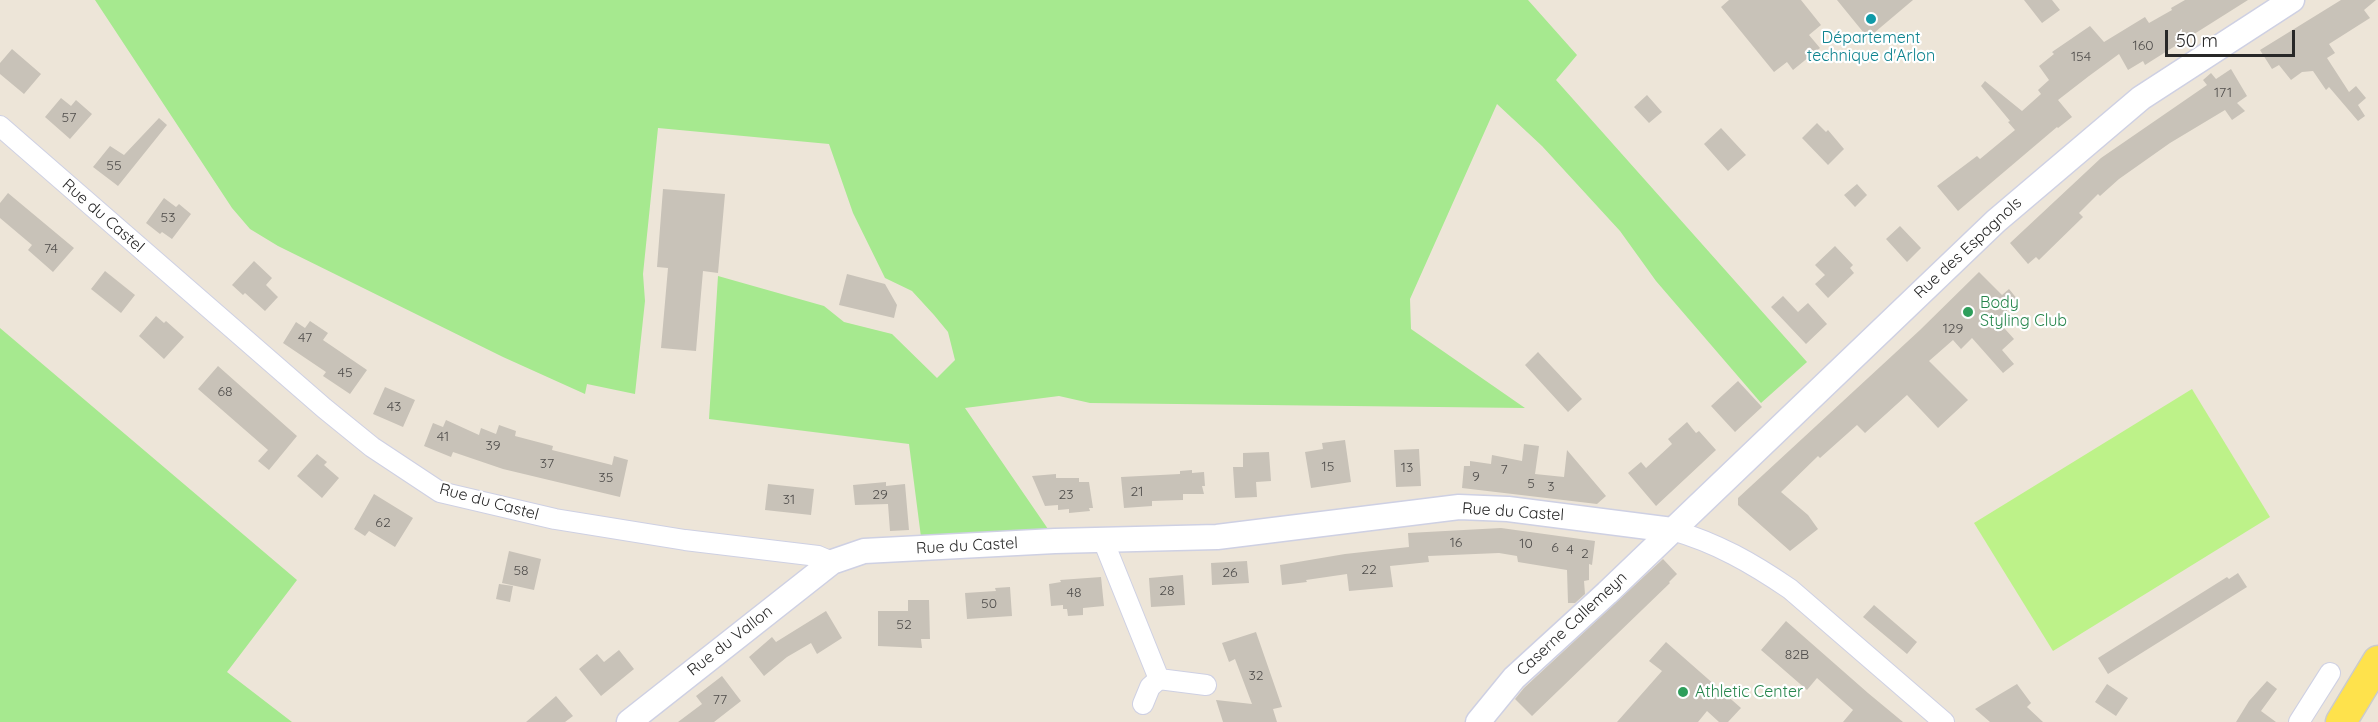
<!DOCTYPE html>
<meta charset="utf-8">
<style>
body{margin:0}
#map{position:relative;width:2378px;height:722px;overflow:hidden;background:#ede5d8;font-family:Quicksand,sans-serif}
canvas{display:block}
.scale{position:absolute;left:2165px;top:30px;width:130px;height:27px;box-sizing:border-box;border:3px solid #282828;border-top:0;padding-left:8px;font-size:18px;line-height:21px;white-space:nowrap;color:#282828;-webkit-text-stroke:4px #fff;paint-order:stroke}
</style>
<div id="map">
<canvas width="2378" height="722"></canvas>
<div class="scale">50 m</div>
</div>
<script>
const g = document.querySelector('canvas').getContext('2d');
g.lineJoin = 'round';
function fill(path, color) {
  g.fillStyle = color;
  g.fill(path, 'evenodd');
}
function strokePath(path, color, width, dash) {
  g.strokeStyle = color;
  g.lineWidth = width;
  g.lineCap = dash ? 'butt' : 'round';
  g.setLineDash(dash || []);
  g.stroke(path);
}
function drawText(font, color, halo, rows, align = 'center') {
  g.font = font + ' Quicksand,sans-serif';
  g.lineWidth = 4.5;
  g.setLineDash([]);
  g.textBaseline = 'middle';
  g.strokeStyle = halo;
  g.fillStyle = color;
  for (const [text, x, y, turn = 0] of rows) {
    g.save();
    g.translate(x, y);
    g.rotate((+turn || 0) * Math.PI / 180);
    g.textAlign = isNaN(turn) ? turn : align;
    if (halo) g.strokeText(text, 0, 0);
    g.fillText(text, 0, 0);
    g.restore();
  }
}
fill(new Path2D(`
 M 95,0 L 1528,0 L 1577,55 L 1556,80 L 1807,362 L 1761,403 L 1656,281 L 1620,231 L 1542,146 L 1497,104 L 1410,299 L 1411,329 L 1525,408 L 1090,403 L 1059,396 L 965,408 L 1048,529 L 921,537 L 909,444 L 709,419 L 718,276 L 824,306 L 844,322 L 892,334 L 937,378 L 955,360 L 948,332 L 934,315 L 912,291 L 885,278 L 853,213 L 829,144 L 658,128 L 643,274 L 645,301 L 635,394 L 587,384 L 585,394 L 503,357 L 278,246 L 250,229 L 232,208 Z
 M 0,328 L 297,580 L 227,672 L 292,722 L 0,722 Z`), '#a6e98f');
fill(new Path2D(`
 M 2192,389 L 2270,517 L 2053,651 L 1974,523 Z`), '#bdf289');
fill(new Path2D(`
 M 1729,0 L 1801,0 L 1821,25 L 1809,35 L 1820,48 L 1793,70 L 1787,62 L 1774,72 L 1721,7 Z
 M 1837,0 L 1913,0 L 1868,38 Z
 M 2024,0 L 2052,0 L 2060,10 L 2042,23 Z
 M 2185,0 L 2248,0 L 2145,65 L 2143,61 L 2128,70 L 2119,54 L 2089,76 L 2058,100 L 2072,117 L 2058,128 L 2057,127 L 1958,211 L 1937,186 L 1977,156 L 1980,159 L 2015,130 L 2008,122 L 2010,121 L 1981,86 L 1985,81 L 2022,111 L 2041,94 L 2038,90 L 2049,80 L 2039,66 L 2054,54 L 2052,52 L 2090,26 L 2104,42 L 2145,17 L 2149,23 L 2172,10 L 2171,8 Z
 M 2341,0 L 2376,0 L 2364,10 L 2370,18 L 2329,44 L 2335,53 L 2327,58 L 2349,92 L 2356,86 L 2366,98 L 2358,105 L 2365,116 L 2358,121 L 2329,87 L 2326,90 L 2313,71 L 2302,72 L 2291,80 L 2279,65 L 2272,69 L 2260,50 Z
 M 12,49 L 41,74 L 24,94 L 0,74 L 0,63 Z
 M 2231,69 L 2247,96 L 2237,103 L 2245,111 L 2232,120 L 2225,110 L 2170,143 L 2119,179 L 2100,196 L 2098,194 L 2079,213 L 2083,217 L 2039,260 L 2036,257 L 2028,264 L 2010,243 L 2101,158 L 2207,85 L 2203,80 L 2211,73 L 2216,79 Z
 M 1647,95 L 1662,112 L 1649,123 L 1634,107 Z
 M 61,98 L 71,106 L 76,100 L 92,114 L 70,139 L 45,117 Z
 M 159,118 L 167,125 L 118,186 L 93,167 L 110,146 L 124,155 Z
 M 1817,123 L 1826,132 L 1828,130 L 1844,149 L 1828,165 L 1802,138 Z
 M 1721,128 L 1746,155 L 1728,171 L 1704,144 Z
 M 1857,184 L 1867,195 L 1855,207 L 1844,195 Z
 M 663,189 L 725,194 L 718,273 L 703,271 L 696,351 L 661,348 L 668,268 L 657,267 Z
 M 8,193 L 74,248 L 53,272 L 28,250 L 32,245 L 0,218 L 0,203 Z
 M 164,198 L 176,207 L 179,204 L 191,214 L 172,239 L 162,232 L 160,234 L 146,223 Z
 M 1900,226 L 1921,248 L 1907,262 L 1886,239 Z
 M 1835,246 L 1853,265 L 1850,268 L 1854,273 L 1828,298 L 1815,284 L 1825,275 L 1815,265 Z
 M 254,261 L 272,278 L 266,285 L 278,297 L 265,311 L 245,293 L 243,295 L 232,285 Z
 M 105,271 L 135,295 L 121,313 L 91,289 Z
 M 1979,272 L 2002,295 L 2009,289 L 2018,300 L 1997,320 L 2014,339 L 2002,350 L 2014,364 L 2003,373 L 1972,338 L 1961,349 L 1953,340 L 1929,361 L 1968,400 L 1938,428 L 1907,395 L 1865,433 L 1857,425 L 1820,458 L 1818,456 L 1781,492 L 1808,515 L 1818,529 L 1790,551 L 1738,505 L 1738,498 L 1920,330 Z
 M 847,274 L 885,284 L 897,305 L 894,318 L 839,305 Z
 M 1783,296 L 1798,312 L 1808,303 L 1827,324 L 1806,344 L 1771,307 Z
 M 156,316 L 164,323 L 166,321 L 184,337 L 164,359 L 139,336 Z
 M 310,321 L 328,333 L 323,340 L 367,370 L 350,394 L 323,376 L 326,372 L 283,343 L 296,322 L 305,328 Z
 M 1538,352 L 1582,399 L 1568,412 L 1525,365 Z
 M 218,366 L 297,436 L 269,470 L 258,461 L 268,450 L 198,389 Z
 M 1738,381 L 1762,407 L 1735,432 L 1711,406 Z
 M 385,387 L 415,400 L 403,427 L 373,414 Z
 M 446,420 L 479,435 L 481,428 L 496,434 L 499,425 L 516,431 L 515,436 L 553,446 L 552,450 L 612,465 L 614,456 L 628,460 L 620,497 L 503,469 L 453,452 L 451,457 L 424,446 L 433,423 L 443,427 Z
 M 1687,422 L 1696,433 L 1699,431 L 1716,450 L 1656,506 L 1628,473 L 1641,462 L 1646,468 L 1672,444 L 1668,439 Z
 M 1345,440 L 1351,482 L 1311,488 L 1305,452 L 1323,449 L 1322,443 Z
 M 1524,444 L 1539,446 L 1535,474 L 1564,477 L 1567,450 L 1606,496 L 1597,504 L 1462,488 L 1464,466 L 1470,466 L 1470,461 L 1491,464 L 1492,455 L 1522,461 Z
 M 1419,449 L 1421,486 L 1396,487 L 1394,450 Z
 M 1269,452 L 1271,481 L 1256,482 L 1257,497 L 1235,498 L 1233,467 L 1243,467 L 1243,453 Z
 M 317,454 L 327,462 L 324,465 L 339,478 L 322,498 L 297,476 Z
 M 1192,470 L 1192,473 L 1204,472 L 1205,486 L 1202,486 L 1204,494 L 1183,494 L 1183,500 L 1152,501 L 1152,506 L 1124,508 L 1121,477 L 1180,474 L 1180,471 Z
 M 1056,474 L 1056,478 L 1079,478 L 1079,482 L 1089,482 L 1093,508 L 1089,508 L 1090,511 L 1069,513 L 1069,509 L 1058,510 L 1058,505 L 1045,506 L 1032,476 Z
 M 886,482 L 886,486 L 905,484 L 909,530 L 890,531 L 888,504 L 855,505 L 853,485 Z
 M 768,484 L 814,489 L 811,515 L 765,510 Z
 M 374,494 L 413,518 L 395,547 L 369,531 L 365,536 L 354,529 Z
 M 1501,528 L 1595,541 L 1592,565 L 1589,564 L 1589,580 L 1584,581 L 1585,594 L 1575,603 L 1568,603 L 1567,570 L 1518,562 L 1517,556 L 1499,553 L 1428,556 L 1429,562 L 1390,566 L 1393,587 L 1349,591 L 1347,574 L 1306,580 L 1307,582 L 1282,585 L 1280,565 L 1345,554 L 1409,547 L 1408,533 Z
 M 509,551 L 541,559 L 534,590 L 502,583 Z
 M 1663,559 L 1677,574 L 1669,582 L 1670,583 L 1532,716 L 1515,699 L 1524,688 Z
 M 1247,561 L 1249,583 L 1212,585 L 1211,563 Z
 M 2238,573 L 2247,587 L 2108,674 L 2098,658 L 2227,577 L 2229,579 Z
 M 1183,575 L 1185,605 L 1151,607 L 1149,578 Z
 M 1101,577 L 1104,606 L 1083,608 L 1083,615 L 1068,616 L 1067,609 L 1063,609 L 1063,605 L 1051,606 L 1049,584 L 1061,582 L 1060,580 Z
 M 499,584 L 513,586 L 510,602 L 496,599 Z
 M 1010,587 L 1012,616 L 967,619 L 965,593 L 996,591 L 995,588 Z
 M 908,600 L 929,600 L 930,639 L 921,639 L 922,648 L 878,646 L 878,611 L 908,611 Z
 M 1874,605 L 1917,642 L 1907,654 L 1863,617 Z
 M 826,611 L 842,638 L 817,654 L 811,643 L 787,657 L 764,676 L 749,657 L 772,637 L 776,642 Z
 M 1786,621 L 1868,693 L 1903,722 L 1843,722 L 1853,710 L 1817,678 L 1807,690 L 1761,650 Z
 M 1256,632 L 1282,707 L 1273,709 L 1277,722 L 1223,722 L 1216,700 L 1252,704 L 1235,659 L 1229,662 L 1222,643 Z
 M 1666,642 L 1741,708 L 1728,722 L 1719,722 L 1707,711 L 1698,722 L 1617,722 L 1662,671 L 1649,661 Z
 M 619,650 L 634,669 L 601,696 L 579,669 L 597,654 L 604,662 Z
 M 722,676 L 741,701 L 714,722 L 678,722 L 702,704 L 696,696 Z
 M 2267,681 L 2277,689 L 2261,711 L 2276,722 L 2236,722 L 2249,701 Z
 M 2017,684 L 2031,703 L 2027,707 L 2043,722 L 1990,722 L 1975,709 Z
 M 2107,684 L 2128,698 L 2116,716 L 2095,702 Z
 M 556,696 L 573,716 L 565,722 L 526,722 Z`), '#c8c2b8');
const minor = new Path2D(`
 M 0,126 L 324,408 L 372,447 L 440,492 L 555,519 L 685,540 L 818,556 L 832,562
 M 1672,530 C 1717,543 1752,563 1790,589 L 1944,722
 M 1103,540 L 1159,679 L 1206,685
 M 1143,704 L 1150,687 L 1159,679
 M 2299,722 L 2330,673`);
const tertiary = new Path2D(`
 M 629,722 L 832,562 L 864,551 L 1055,541 L 1217,537 L 1459,507 L 1508,509 L 1672,530
 M 1478,722 L 1514,678 L 1607,593 L 1996,221 L 2141,98 L 2292,0`);
const primary = new Path2D(`
 M 2341,722 L 2378,661`);
strokePath(minor, '#ced0e3', 22);
strokePath(tertiary, '#ced0e3', 27);
strokePath(primary, '#cbcbcb', 33);
strokePath(minor, '#fff', 20);
strokePath(tertiary, '#fff', 24);
strokePath(primary, '#fee24c', 30);
for (const [x, y, r, color] of [
 [1871,19,6,"#0f9aa8"],
 [1968,312,6,"#2e9e5b"],
 [1683,692,6,"#2e9e5b"]
]) {
  const dot = new Path2D();
  dot.arc(x, y, r, 0, 2 * Math.PI);
  g.fillStyle = color;
  g.fill(dot);
  strokePath(dot, '#fff', 2);
}
drawText('14px', '#504e4c', null, [
 ["160",2143,46],
 ["154",2081,57],
 ["171",2223,93],
 ["57",69,118],
 ["55",114,166],
 ["53",168,218],
 ["74",51,249],
 ["129",1953,329],
 ["47",305,338],
 ["45",345,373],
 ["68",225,392],
 ["43",394,407],
 ["41",443,437],
 ["39",493,446],
 ["37",547,464],
 ["15",1328,467],
 ["13",1407,468],
 ["7",1504,470],
 ["9",1476,477],
 ["35",606,478],
 ["5",1531,484],
 ["3",1551,487],
 ["21",1137,492],
 ["29",880,495],
 ["23",1066,495],
 ["31",789,500],
 ["62",383,523],
 ["16",1456,543],
 ["10",1526,544],
 ["6",1555,548],
 ["4",1570,550],
 ["2",1585,554],
 ["22",1369,570],
 ["58",521,571],
 ["26",1230,573],
 ["28",1167,591],
 ["48",1074,593],
 ["50",989,604],
 ["52",904,625],
 ["82B",1797,655],
 ["32",1256,676],
 ["77",720,700]
]);
drawText('16px', '#0d838f', '#fff', [
 ["Département",1871,38],
 ["technique d'Arlon",1871,56]
]);
drawText('16px', '#282828', '#fff', [
 ["Rue du Castel",103,216,41],
 ["Rue des Espagnols",1968,248,-43],
 ["Rue du Castel",489,502,15],
 ["Rue du Castel",1513,512,4],
 ["Rue du Castel",967,546,-3],
 ["Caserne Callemeyn",1572,624,-43],
 ["Rue du Vallon",730,641,-38]
]);
drawText('16px', '#27864d', '#fff', [
 ["Body",1980,303],
 ["Styling Club",1980,321],
 ["Athletic Center",1695,692]
], 'left');
</script>
